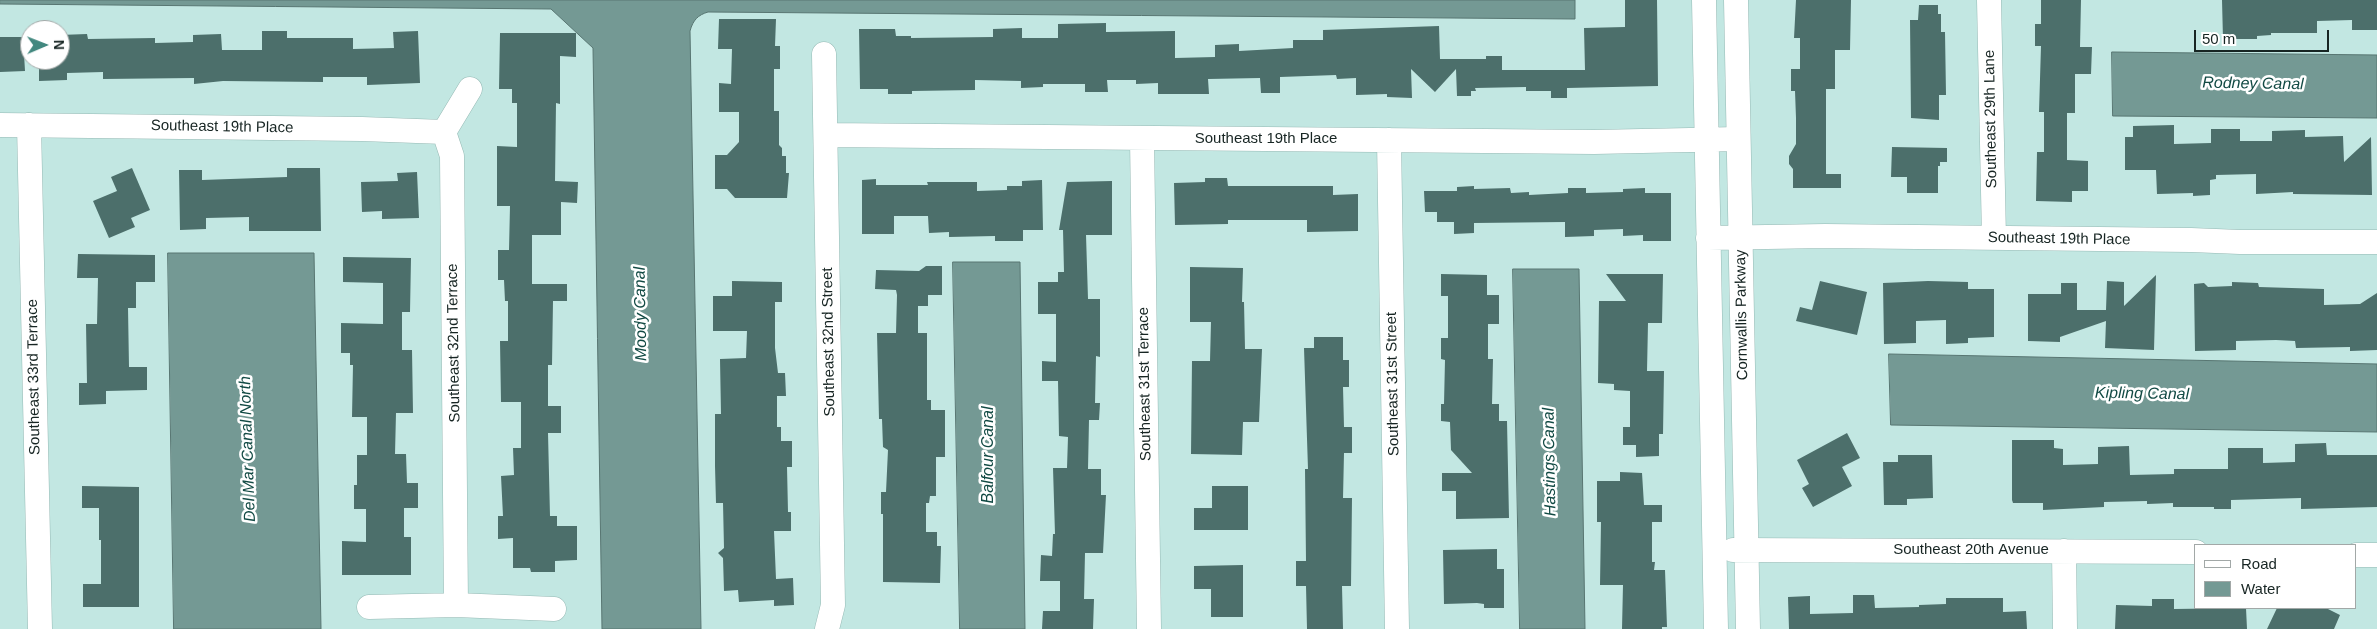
<!DOCTYPE html>
<style>
body{margin:0}
#map{position:relative;width:2377px;height:629px;overflow:hidden;background:#c2e7e2;font-family:Helvetica,sans-serif}
canvas{display:block}
.legend{position:absolute;left:2194px;top:544px;width:162px;height:65px;box-sizing:border-box;background:#fff;border:1px solid #a2a8a7;margin:0;padding:6px 9px;list-style:none;font-size:15px;color:#172523}
.legend li{display:flex;align-items:center;gap:10px;height:25px}
.legend b{width:25px;border:1px solid #a2a8a7}
.north{position:absolute;left:20px;top:20px;width:50px;height:50px;box-sizing:border-box;background:#fff;border:1px solid #a2a8a7;border-radius:50%;rotate:89deg;font-size:14px;font-weight:700;line-height:20px;text-align:center;color:#172523}
.north::after{content:'';display:block;margin:auto;width:18px;height:22px;background:#42887f;clip-path:polygon(50% 0,100% 100%,50% 72%,0 100%)}
.scale{position:absolute;left:2194px;top:30px;width:135px;height:22px;box-sizing:border-box;border:2px solid #172523;border-top:0;padding-left:6px;font-size:15px;line-height:18px;white-space:nowrap;color:#172523;-webkit-text-stroke:4px #fff;paint-order:stroke}
</style>
<div id="map">
<canvas width="2377" height="629"></canvas>
<ul class="legend">
<li><b style="height:6px;background:#fff"></b>Road</li>
<li><b style="height:14px;background:#749994"></b>Water</li>
</ul>
<div class="north">N</div>
<div class="scale">50 m</div>
</div>
<script>
const g = document.querySelector('canvas').getContext('2d');
g.lineJoin = 'round';
function fill(path, color) {
  g.fillStyle = color;
  g.fill(path, 'evenodd');
}
function strokePath(path, color, width, dash) {
  g.strokeStyle = color;
  g.lineWidth = width;
  g.lineCap = dash ? 'butt' : 'round';
  g.setLineDash(dash || []);
  g.stroke(path);
}
function drawText(font, color, halo, rows, align = 'center') {
  g.font = font + ' Helvetica,sans-serif';
  g.lineWidth = 5;
  g.setLineDash([]);
  g.textBaseline = 'middle';
  g.strokeStyle = halo;
  g.fillStyle = color;
  for (const [text, x, y, turn = 0] of rows) {
    g.save();
    g.translate(x, y);
    g.rotate((+turn || 0) * Math.PI / 180);
    g.textAlign = isNaN(turn) ? turn : align;
    if (halo) g.strokeText(text, 0, 0);
    g.fillText(text, 0, 0);
    g.restore();
  }
}
const water = new Path2D(`
 M 0,0 L 1575,0 L 1575,19 L 708,12 C 698,15 693,20 690,31 L 701,629 L 602,629 L 593,48 L 551,9 L 0,4 Z
 M 2112,52 L 2377,55 L 2377,118 L 2113,116 Z
 M 168,253 L 314,253 L 321,629 L 174,629 Z
 M 953,262 L 1020,262 L 1025,629 L 960,629 Z
 M 1513,269 L 1579,269 L 1585,629 L 1520,629 Z
 M 1889,354 L 2377,364 L 2377,432 L 1891,425 Z`);
fill(water, '#749994');
strokePath(water, '#587672', 1);
fill(new Path2D(`
 M 1625,0 L 1657,0 L 1658,86 L 1567,88 L 1567,98 L 1551,98 L 1551,91 L 1526,91 L 1526,87 L 1475,88 L 1476,91 L 1471,91 L 1471,96 L 1457,96 L 1456,69 L 1435,92 L 1411,69 L 1412,98 L 1387,97 L 1387,94 L 1356,95 L 1356,78 L 1337,79 L 1336,75 L 1280,77 L 1280,93 L 1261,93 L 1260,78 L 1208,79 L 1209,94 L 1158,94 L 1158,83 L 1136,84 L 1136,80 L 1107,80 L 1108,92 L 1085,92 L 1085,84 L 1043,84 L 1043,87 L 1021,88 L 1021,81 L 975,80 L 975,90 L 912,91 L 912,94 L 888,94 L 888,89 L 860,89 L 859,29 L 895,29 L 896,36 L 911,36 L 911,38 L 993,37 L 993,29 L 1022,28 L 1022,38 L 1058,38 L 1058,24 L 1106,23 L 1106,32 L 1175,31 L 1175,58 L 1215,57 L 1215,45 L 1239,44 L 1239,51 L 1293,48 L 1293,40 L 1323,40 L 1323,30 L 1439,26 L 1440,59 L 1486,59 L 1486,56 L 1502,56 L 1502,70 L 1585,70 L 1584,28 L 1625,27 Z
 M 1796,0 L 1851,0 L 1850,50 L 1835,50 L 1835,89 L 1826,89 L 1826,174 L 1841,174 L 1841,188 L 1793,188 L 1793,169 L 1789,164 L 1789,156 L 1796,144 L 1796,118 L 1795,91 L 1791,91 L 1791,69 L 1800,69 L 1800,38 L 1794,38 Z
 M 2041,0 L 2081,0 L 2080,47 L 2092,47 L 2091,74 L 2075,74 L 2075,113 L 2067,113 L 2067,160 L 2088,161 L 2088,191 L 2072,191 L 2072,202 L 2036,201 L 2037,152 L 2044,152 L 2044,112 L 2039,112 L 2041,46 L 2035,46 L 2035,24 L 2041,24 Z
 M 2222,0 L 2377,0 L 2377,30 L 2352,30 L 2352,20 L 2317,21 L 2317,33 L 2271,33 L 2271,35 L 2257,36 L 2257,39 L 2223,39 Z
 M 1919,5 L 1938,5 L 1938,14 L 1941,14 L 1941,32 L 1945,32 L 1946,95 L 1939,95 L 1939,120 L 1911,118 L 1910,20 L 1918,20 Z
 M 719,19 L 776,19 L 775,46 L 780,46 L 780,69 L 774,69 L 774,111 L 779,111 L 779,145 L 782,148 L 782,156 L 786,156 L 786,173 L 789,173 L 787,198 L 735,198 L 727,189 L 715,189 L 715,155 L 727,155 L 739,142 L 739,112 L 719,112 L 719,83 L 731,84 L 732,49 L 718,49 Z
 M 262,31 L 287,31 L 287,38 L 353,38 L 353,49 L 394,48 L 393,32 L 418,31 L 420,83 L 367,85 L 367,77 L 323,77 L 323,82 L 223,81 L 194,84 L 194,78 L 103,79 L 103,72 L 67,73 L 67,80 L 39,81 L 39,60 L 60,60 L 60,35 L 87,34 L 88,39 L 155,38 L 155,43 L 193,42 L 193,35 L 221,34 L 222,50 L 262,50 Z
 M 500,33 L 576,33 L 576,57 L 560,56 L 560,104 L 556,103 L 555,181 L 578,182 L 577,203 L 561,202 L 561,235 L 532,235 L 532,284 L 567,284 L 567,301 L 553,301 L 552,365 L 548,365 L 548,406 L 561,406 L 561,433 L 548,433 L 550,516 L 557,516 L 557,526 L 577,526 L 577,560 L 555,561 L 555,572 L 531,572 L 530,568 L 513,568 L 513,538 L 498,539 L 498,516 L 503,516 L 501,476 L 514,475 L 513,448 L 521,448 L 521,402 L 501,402 L 500,341 L 508,341 L 508,301 L 505,301 L 504,280 L 498,280 L 498,250 L 509,250 L 510,206 L 497,206 L 497,146 L 517,147 L 517,103 L 512,103 L 512,89 L 499,89 Z
 M 0,37 L 23,37 L 25,71 L 0,72 Z
 M 2174,125 L 2174,144 L 2211,143 L 2211,129 L 2240,129 L 2240,141 L 2272,141 L 2272,131 L 2305,130 L 2305,137 L 2343,136 L 2344,162 L 2371,137 L 2372,195 L 2293,194 L 2293,192 L 2256,194 L 2256,174 L 2216,175 L 2216,179 L 2210,180 L 2210,195 L 2193,196 L 2193,193 L 2157,194 L 2156,170 L 2125,170 L 2125,137 L 2133,137 L 2133,126 Z
 M 1892,147 L 1947,148 L 1947,162 L 1940,162 L 1940,166 L 1938,166 L 1938,193 L 1907,193 L 1907,177 L 1891,177 Z
 M 132,168 L 150,210 L 131,218 L 135,227 L 109,238 L 93,201 L 117,191 L 111,177 Z
 M 287,168 L 320,168 L 321,231 L 249,231 L 249,217 L 206,218 L 206,229 L 180,230 L 179,170 L 202,170 L 202,180 L 287,177 Z
 M 417,172 L 419,218 L 382,219 L 382,211 L 362,212 L 361,182 L 398,181 L 397,173 Z
 M 1205,178 L 1227,178 L 1228,186 L 1333,186 L 1333,195 L 1358,194 L 1358,231 L 1307,232 L 1307,220 L 1228,220 L 1228,224 L 1175,225 L 1174,183 L 1205,182 Z
 M 876,179 L 876,185 L 928,185 L 927,182 L 977,182 L 977,191 L 1007,190 L 1007,186 L 1022,186 L 1022,181 L 1042,180 L 1043,230 L 1023,230 L 1023,241 L 995,241 L 995,236 L 949,237 L 949,232 L 929,233 L 928,216 L 894,216 L 894,234 L 862,234 L 862,180 Z
 M 1112,181 L 1112,235 L 1086,235 L 1088,299 L 1100,299 L 1100,357 L 1096,356 L 1095,403 L 1100,403 L 1099,420 L 1089,420 L 1088,469 L 1101,469 L 1101,495 L 1106,495 L 1103,553 L 1085,553 L 1084,599 L 1094,599 L 1093,629 L 1042,629 L 1043,611 L 1060,611 L 1060,581 L 1040,581 L 1041,555 L 1052,556 L 1053,534 L 1055,534 L 1053,468 L 1067,468 L 1068,437 L 1059,436 L 1058,381 L 1042,381 L 1042,361 L 1056,362 L 1056,314 L 1038,314 L 1038,282 L 1058,282 L 1058,272 L 1064,272 L 1063,230 L 1059,230 L 1067,182 Z
 M 1474,186 L 1474,189 L 1510,188 L 1511,193 L 1529,192 L 1529,195 L 1568,193 L 1568,188 L 1586,188 L 1586,193 L 1623,192 L 1623,189 L 1645,188 L 1645,193 L 1671,193 L 1671,241 L 1643,241 L 1643,235 L 1623,236 L 1623,229 L 1594,230 L 1594,236 L 1565,237 L 1565,222 L 1474,223 L 1474,233 L 1454,234 L 1454,222 L 1437,222 L 1437,212 L 1425,212 L 1424,191 L 1457,191 L 1457,187 Z
 M 78,254 L 155,255 L 155,282 L 136,282 L 136,308 L 128,308 L 129,367 L 147,367 L 147,390 L 106,391 L 106,404 L 79,405 L 79,383 L 87,383 L 86,324 L 97,324 L 98,278 L 77,278 Z
 M 343,257 L 411,258 L 410,312 L 402,312 L 402,350 L 412,350 L 413,413 L 396,413 L 395,454 L 406,454 L 407,483 L 418,483 L 418,508 L 404,508 L 404,537 L 411,537 L 411,575 L 342,575 L 342,541 L 366,542 L 366,509 L 354,509 L 354,485 L 357,485 L 357,455 L 367,455 L 367,417 L 352,417 L 353,365 L 350,365 L 350,353 L 341,353 L 341,323 L 383,324 L 383,283 L 343,282 Z
 M 926,266 L 942,266 L 942,295 L 928,295 L 928,306 L 918,306 L 918,333 L 927,333 L 927,400 L 931,400 L 931,410 L 945,410 L 945,457 L 936,457 L 936,496 L 930,496 L 929,503 L 926,503 L 926,532 L 937,532 L 937,546 L 941,546 L 940,583 L 883,582 L 883,514 L 881,514 L 881,492 L 886,492 L 888,450 L 883,447 L 882,419 L 879,419 L 877,333 L 896,333 L 897,295 L 896,290 L 875,289 L 876,270 L 919,271 Z
 M 1190,267 L 1243,268 L 1242,302 L 1244,302 L 1245,349 L 1262,349 L 1259,422 L 1243,422 L 1242,455 L 1191,454 L 1192,361 L 1210,361 L 1211,322 L 1190,322 Z
 M 1441,274 L 1487,275 L 1487,295 L 1499,295 L 1499,324 L 1488,324 L 1488,359 L 1493,359 L 1492,404 L 1499,404 L 1499,421 L 1507,421 L 1509,518 L 1456,519 L 1456,491 L 1442,491 L 1442,473 L 1472,473 L 1451,450 L 1450,422 L 1441,421 L 1441,404 L 1444,404 L 1445,360 L 1441,359 L 1441,338 L 1448,338 L 1448,296 L 1441,296 Z
 M 1606,274 L 1663,274 L 1662,323 L 1648,323 L 1647,371 L 1664,371 L 1663,434 L 1659,434 L 1659,456 L 1636,457 L 1636,445 L 1623,445 L 1623,427 L 1630,427 L 1630,391 L 1614,390 L 1614,384 L 1598,383 L 1599,301 L 1626,301 Z
 M 2156,275 L 2154,350 L 2105,348 L 2106,321 L 2060,337 L 2060,342 L 2028,341 L 2028,294 L 2061,294 L 2061,283 L 2077,283 L 2077,310 L 2106,310 L 2107,281 L 2124,282 L 2124,306 Z
 M 732,281 L 782,282 L 782,302 L 775,302 L 775,348 L 778,373 L 785,373 L 786,396 L 777,396 L 777,427 L 781,427 L 781,441 L 792,441 L 792,467 L 787,467 L 788,512 L 791,512 L 791,531 L 774,531 L 776,579 L 793,578 L 794,605 L 774,606 L 774,600 L 739,602 L 738,590 L 724,591 L 723,558 L 718,553 L 724,548 L 723,503 L 716,503 L 715,466 L 715,414 L 721,414 L 720,359 L 746,358 L 747,331 L 713,331 L 713,296 L 732,296 Z
 M 1820,281 L 1867,292 L 1857,335 L 1796,321 L 1800,307 L 1812,310 Z
 M 1928,281 L 1968,282 L 1968,289 L 1994,289 L 1994,337 L 1968,338 L 1968,343 L 1946,344 L 1946,320 L 1916,321 L 1916,343 L 1884,344 L 1883,283 Z
 M 2232,282 L 2258,283 L 2259,287 L 2324,289 L 2324,305 L 2360,304 L 2377,293 L 2377,350 L 2350,351 L 2350,347 L 2296,348 L 2295,341 L 2276,340 L 2236,341 L 2236,350 L 2195,351 L 2194,284 L 2204,283 L 2208,287 L 2232,286 Z
 M 1314,337 L 1343,337 L 1343,360 L 1349,360 L 1349,387 L 1343,387 L 1344,427 L 1352,427 L 1352,453 L 1344,453 L 1343,498 L 1352,498 L 1351,586 L 1342,586 L 1343,629 L 1307,629 L 1306,586 L 1296,586 L 1296,561 L 1306,561 L 1305,469 L 1308,469 L 1304,348 L 1314,348 Z
 M 1847,433 L 1860,458 L 1842,467 L 1852,486 L 1813,507 L 1802,488 L 1809,484 L 1797,460 Z
 M 2012,440 L 2054,440 L 2054,448 L 2063,449 L 2063,465 L 2098,464 L 2098,447 L 2129,446 L 2130,475 L 2174,474 L 2174,469 L 2228,469 L 2228,448 L 2263,448 L 2263,463 L 2295,462 L 2295,444 L 2326,443 L 2327,455 L 2377,455 L 2377,507 L 2301,509 L 2301,498 L 2231,500 L 2231,509 L 2214,509 L 2214,507 L 2173,507 L 2173,503 L 2147,504 L 2147,501 L 2104,502 L 2104,507 L 2043,510 L 2043,503 L 2013,503 L 2012,500 Z
 M 1898,455 L 1932,455 L 1933,498 L 1907,499 L 1907,505 L 1884,505 L 1883,462 L 1898,462 Z
 M 1620,472 L 1642,473 L 1644,505 L 1662,505 L 1662,522 L 1652,522 L 1652,562 L 1655,562 L 1654,570 L 1665,570 L 1667,627 L 1662,627 L 1662,629 L 1622,629 L 1623,585 L 1600,585 L 1601,522 L 1597,522 L 1597,481 L 1620,481 Z
 M 82,486 L 139,487 L 139,607 L 83,607 L 83,584 L 101,584 L 101,540 L 99,540 L 99,508 L 82,508 Z
 M 1212,486 L 1248,486 L 1248,530 L 1194,530 L 1194,508 L 1212,508 Z
 M 1497,549 L 1497,569 L 1504,569 L 1504,608 L 1484,608 L 1484,604 L 1477,603 L 1444,604 L 1443,550 Z
 M 1243,565 L 1243,617 L 1211,617 L 1211,589 L 1194,589 L 1194,566 Z
 M 1853,595 L 1874,595 L 1875,608 L 1919,607 L 1919,605 L 1946,604 L 1946,598 L 2003,598 L 2003,612 L 2026,611 L 2027,629 L 1789,629 L 1788,597 L 1810,596 L 1810,614 L 1853,613 Z
 M 2152,599 L 2174,599 L 2174,609 L 2246,608 L 2247,629 L 2115,629 L 2116,605 L 2152,606 Z
 M 2277,608 L 2326,608 L 2340,615 L 2334,629 L 2267,629 Z`), '#4c6f6b');
const minor = new Path2D(`
 M 1704,0 L 1716,629
 M 1736,0 L 1748,629
 M 1989,0 L 1994,238
 M 824,54 L 833,605 L 827,629
 M 0,125 L 362,129 L 444,132
 M 29,125 L 40,629
 M 827,135 L 1594,142 L 1738,139
 M 1142,138 L 1149,629
 M 1389,140 L 1397,629
 M 1708,238 L 1825,236 L 2191,240 L 2240,242 L 2377,242
 M 1733,550 L 2196,552
 M 2064,551 L 2065,629
 M 2356,555 L 2377,555
 M 456,605 L 554,609
 M 369,607 L 456,605 L 452,156 L 444,132 L 470,89`);
strokePath(minor, '#95b9b4', 25);
strokePath(minor, '#fff', 24);
drawText('15px', '#172523', '#fff', [
 ["Southeast 29th Lane",1991,119,-91],
 ["Southeast 19th Place",222,127,1],
 ["Southeast 19th Place",1266,139],
 ["Southeast 19th Place",2059,239,1],
 ["Cornwallis Parkway",1742,315,-91],
 ["Southeast 32nd Street",829,342,-91],
 ["Southeast 32nd Terrace",454,343,-91],
 ["Southeast 33rd Terrace",34,377,-91],
 ["Southeast 31st Terrace",1145,384,-91],
 ["Southeast 31st Street",1393,384,-91],
 ["Southeast 20th Avenue",1971,550]
]);
drawText('italic 16px', '#124a44', '#fff', [
 ["Rodney Canal",2253,84,1],
 ["Moody Canal",641,314,-91],
 ["Kipling Canal",2142,394,1],
 ["Del Mar Canal North",248,449,-92],
 ["Balfour Canal",989,455,-90],
 ["Hastings Canal",1550,462,-91]
]);
</script>
